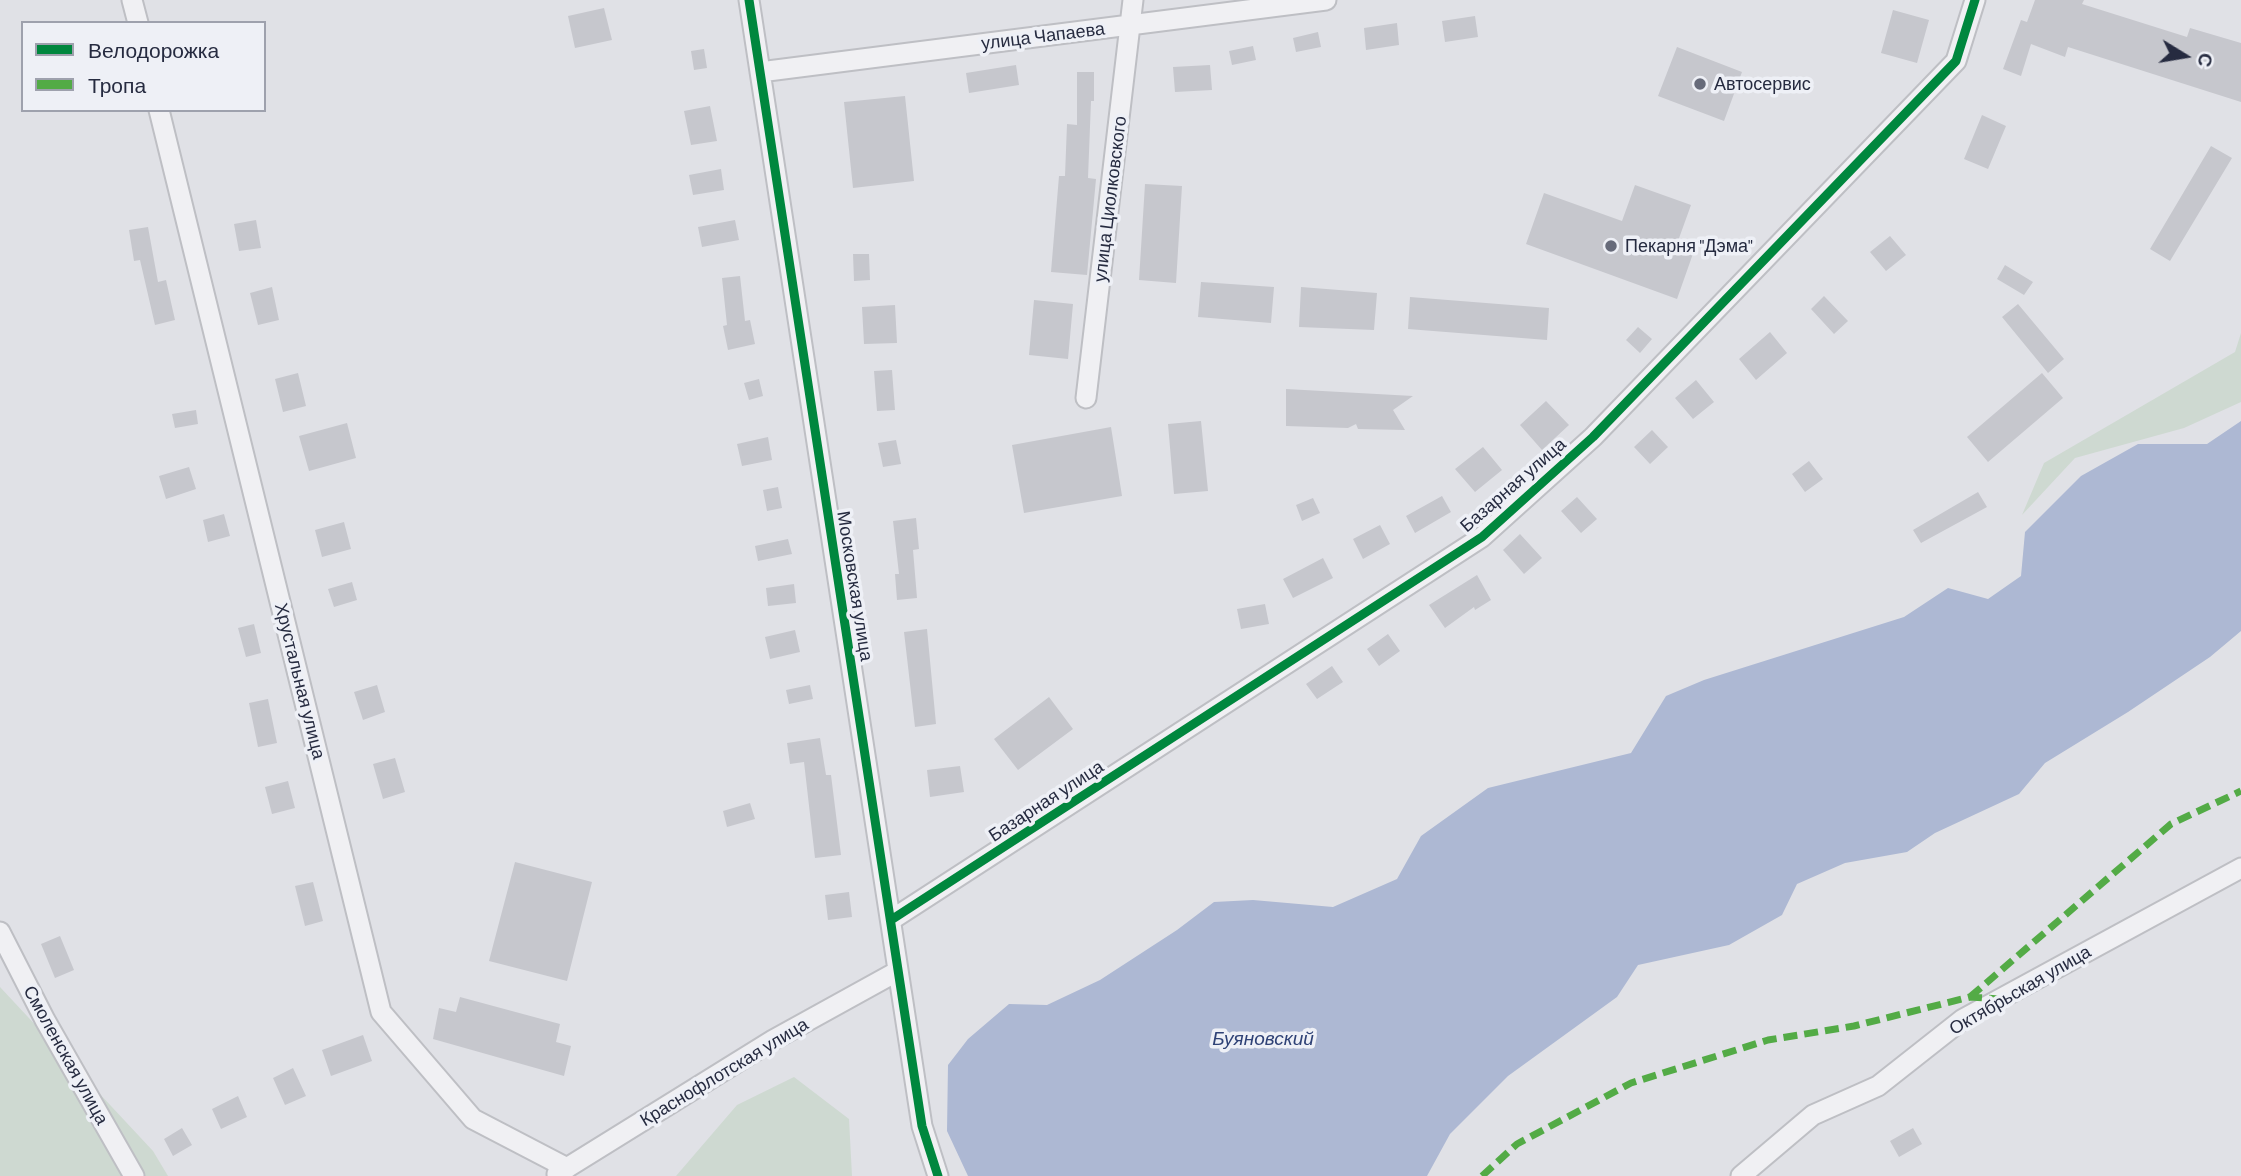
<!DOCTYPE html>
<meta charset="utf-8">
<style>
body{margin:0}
#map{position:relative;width:2241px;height:1176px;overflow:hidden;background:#e0e1e6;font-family:Barlow,sans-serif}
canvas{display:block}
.legend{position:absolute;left:21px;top:21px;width:245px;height:91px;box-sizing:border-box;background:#eef0f6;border:2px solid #9ea1ad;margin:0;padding:9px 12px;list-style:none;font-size:21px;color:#262b40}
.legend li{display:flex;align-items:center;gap:14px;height:35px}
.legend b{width:35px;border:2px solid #9ea1ad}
.north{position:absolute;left:2150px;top:21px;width:70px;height:70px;-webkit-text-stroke:5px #eef0f6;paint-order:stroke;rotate:101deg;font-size:19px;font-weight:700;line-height:28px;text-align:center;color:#262b40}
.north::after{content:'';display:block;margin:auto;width:24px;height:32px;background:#262b40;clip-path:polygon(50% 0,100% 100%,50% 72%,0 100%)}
</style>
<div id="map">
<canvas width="2241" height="1176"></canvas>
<ul class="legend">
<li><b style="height:9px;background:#00873e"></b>Велодорожка</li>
<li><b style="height:9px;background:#53ab46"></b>Тропа</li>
</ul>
<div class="north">С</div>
</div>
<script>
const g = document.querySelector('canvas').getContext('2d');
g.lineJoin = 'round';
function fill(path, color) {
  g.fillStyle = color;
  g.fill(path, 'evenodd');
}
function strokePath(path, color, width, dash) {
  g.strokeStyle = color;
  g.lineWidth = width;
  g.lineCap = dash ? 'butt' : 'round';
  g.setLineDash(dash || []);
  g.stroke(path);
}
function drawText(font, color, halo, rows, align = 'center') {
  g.font = font + ' Barlow,sans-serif';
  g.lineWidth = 7;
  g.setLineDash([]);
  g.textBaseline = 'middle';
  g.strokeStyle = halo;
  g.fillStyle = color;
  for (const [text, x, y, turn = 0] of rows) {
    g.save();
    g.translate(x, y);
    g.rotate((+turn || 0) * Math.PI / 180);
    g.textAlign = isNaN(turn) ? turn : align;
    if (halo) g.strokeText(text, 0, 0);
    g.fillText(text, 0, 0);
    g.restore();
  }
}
fill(new Path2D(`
 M 2241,333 L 2241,402 L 2184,428 L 2075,458 L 2022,515 L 2044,463 L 2235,352 Z
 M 0,987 L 153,1151 L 168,1176 L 0,1176 Z
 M 794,1077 L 849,1119 L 852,1176 L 676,1176 L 737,1105 Z`), '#ced9d1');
fill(new Path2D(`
 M 2241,421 L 2241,631 L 2210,657 L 2128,712 L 2045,763 L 2019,794 L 1935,833 L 1907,852 L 1845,863 L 1797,884 L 1782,915 L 1729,945 L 1638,965 L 1617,997 L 1508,1076 L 1450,1134 L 1427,1176 L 968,1176 L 947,1131 L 948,1065 L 968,1039 L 1009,1004 L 1047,1005 L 1100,980 L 1177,930 L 1214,902 L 1253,900 L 1333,907 L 1397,879 L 1421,836 L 1488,788 L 1631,753 L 1666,696 L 1704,680 L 1904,617 L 1948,588 L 1988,599 L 2021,576 L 2025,532 L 2081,476 L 2138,444 L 2207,444 Z`), '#adb8d3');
fill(new Path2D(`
 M 2035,0 L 2084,0 L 2082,4 L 2187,37 L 2190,28 L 2241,43 L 2241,102 L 2068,47 L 2065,57 L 2031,44 L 2021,76 L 2003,69 L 2021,20 L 2027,22 Z
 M 604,8 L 612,40 L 575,48 L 568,16 Z
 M 1893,10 L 1929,20 L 1917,63 L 1881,53 Z
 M 1475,16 L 1478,37 L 1445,42 L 1442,21 Z
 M 1397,23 L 1399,45 L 1366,50 L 1364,28 Z
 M 1318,32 L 1321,47 L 1296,52 L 1293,38 Z
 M 1253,46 L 1256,60 L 1232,65 L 1229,51 Z
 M 1677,47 L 1742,72 L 1724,121 L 1658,96 Z
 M 704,49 L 707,68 L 694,70 L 691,51 Z
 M 1016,65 L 1019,85 L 969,93 L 966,73 Z
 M 1210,65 L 1212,90 L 1175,92 L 1173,67 Z
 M 1077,72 L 1094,72 L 1094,101 L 1091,101 L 1088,178 L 1096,179 L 1087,275 L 1051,272 L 1059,176 L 1065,176 L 1067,124 L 1077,125 Z
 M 905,96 L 914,181 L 853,188 L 844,102 Z
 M 710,106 L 717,141 L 691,145 L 684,111 Z
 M 1982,115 L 2006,126 L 1988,169 L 1964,159 Z
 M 2211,146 L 2232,158 L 2170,261 L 2150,249 Z
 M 721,169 L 724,190 L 693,195 L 689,175 Z
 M 1145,184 L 1182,186 L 1176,283 L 1139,280 Z
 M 1635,185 L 1691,205 L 1678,241 L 1695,248 L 1677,299 L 1526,244 L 1544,193 L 1622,221 Z
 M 256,220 L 261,248 L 239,251 L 234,224 Z
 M 735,220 L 739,240 L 702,247 L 698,227 Z
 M 148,227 L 158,282 L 166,280 L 175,320 L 155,325 L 140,260 L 134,261 L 129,230 Z
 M 1890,236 L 1906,255 L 1886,271 L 1870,252 Z
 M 853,254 L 869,254 L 870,280 L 854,281 Z
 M 2005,265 L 2033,282 L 2024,295 L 1997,279 Z
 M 740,276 L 745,321 L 750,320 L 755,344 L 728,350 L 723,326 L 727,325 L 722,278 Z
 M 1201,282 L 1274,287 L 1271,323 L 1198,317 Z
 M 272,287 L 279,320 L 258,325 L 250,293 Z
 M 1301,287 L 1377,293 L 1374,330 L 1299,327 Z
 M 1824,296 L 1848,321 L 1834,334 L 1811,309 Z
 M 1410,297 L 1549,308 L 1547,340 L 1408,329 Z
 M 1034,300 L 1073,304 L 1068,359 L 1029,355 Z
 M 2018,304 L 2064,359 L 2048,373 L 2002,317 Z
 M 895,305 L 897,343 L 864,344 L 862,307 Z
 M 1638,327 L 1652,339 L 1640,353 L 1626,340 Z
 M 1770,332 L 1787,353 L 1756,380 L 1739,359 Z
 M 892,370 L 895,410 L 877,411 L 874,371 Z
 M 298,373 L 306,406 L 283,412 L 275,379 Z
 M 2042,373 L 2063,398 L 1988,462 L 1967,437 Z
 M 759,379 L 763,396 L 749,400 L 744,383 Z
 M 1696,380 L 1714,402 L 1693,419 L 1675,398 Z
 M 1286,389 L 1413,396 L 1393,410 L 1405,430 L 1358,429 L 1356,424 L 1348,428 L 1286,426 Z
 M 1546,401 L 1569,425 L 1542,450 L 1520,425 Z
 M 196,410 L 198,424 L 175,428 L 172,414 Z
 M 1201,421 L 1208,491 L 1174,494 L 1168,424 Z
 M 347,423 L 356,458 L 309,471 L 299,436 Z
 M 1111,427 L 1122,496 L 1024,513 L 1012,445 Z
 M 1652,430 L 1668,447 L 1650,464 L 1634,447 Z
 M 768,437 L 772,460 L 742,466 L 737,444 Z
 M 896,440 L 901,464 L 883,467 L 878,443 Z
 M 1483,447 L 1502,470 L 1475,492 L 1455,469 Z
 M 1809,461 L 1823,479 L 1805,492 L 1792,474 Z
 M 189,467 L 196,489 L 166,499 L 159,476 Z
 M 778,487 L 782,508 L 767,511 L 763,490 Z
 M 1978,492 L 1987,507 L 1921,543 L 1913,530 Z
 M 1442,496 L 1451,512 L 1415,533 L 1406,516 Z
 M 1577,497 L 1597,519 L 1581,533 L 1561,511 Z
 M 1313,498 L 1320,513 L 1302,521 L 1296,505 Z
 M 224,514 L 230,536 L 208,542 L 203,520 Z
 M 916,518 L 919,549 L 913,550 L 917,598 L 897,600 L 895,574 L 899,574 L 893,521 Z
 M 344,522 L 351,549 L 322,557 L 315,530 Z
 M 1380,525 L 1390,544 L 1363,559 L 1353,539 Z
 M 1520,534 L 1542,558 L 1524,574 L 1503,550 Z
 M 788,539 L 792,554 L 758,561 L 755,546 Z
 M 1323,558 L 1333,578 L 1293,598 L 1283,579 Z
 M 1477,575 L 1491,600 L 1475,610 L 1474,607 L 1445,628 L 1429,605 Z
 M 352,582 L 357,600 L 334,607 L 328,589 Z
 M 794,584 L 796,603 L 768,606 L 766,588 Z
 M 1265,604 L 1269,624 L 1241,629 L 1237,609 Z
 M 254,624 L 261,653 L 246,657 L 238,628 Z
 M 927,629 L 936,724 L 915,727 L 904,632 Z
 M 795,630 L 800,652 L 770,659 L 765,637 Z
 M 1388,634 L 1400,651 L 1379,666 L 1367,649 Z
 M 1332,666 L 1343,682 L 1317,699 L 1306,684 Z
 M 377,685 L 385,712 L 363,720 L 354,692 Z
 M 810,685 L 813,699 L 789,704 L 786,690 Z
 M 1049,697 L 1073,729 L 1018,770 L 994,739 Z
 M 268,699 L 277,743 L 258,747 L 249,703 Z
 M 820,738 L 826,775 L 831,775 L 841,855 L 815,858 L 804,762 L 790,764 L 787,743 Z
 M 395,758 L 405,792 L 383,799 L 373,764 Z
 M 960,766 L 964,792 L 930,797 L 927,770 Z
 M 288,781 L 295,808 L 272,814 L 265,787 Z
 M 750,803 L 755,819 L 727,827 L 723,811 Z
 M 515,862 L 592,882 L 567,981 L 489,961 Z
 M 313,882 L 323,921 L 305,926 L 295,886 Z
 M 849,892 L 852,917 L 828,920 L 825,895 Z
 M 60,936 L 74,970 L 55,978 L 41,944 Z
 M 460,997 L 560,1024 L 556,1042 L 571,1046 L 564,1076 L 433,1039 L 439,1008 L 456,1012 Z
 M 363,1035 L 372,1061 L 331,1076 L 322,1050 Z
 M 293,1068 L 306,1096 L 285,1105 L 273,1078 Z
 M 238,1096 L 247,1117 L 221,1129 L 212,1109 Z
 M 182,1128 L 192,1145 L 173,1156 L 164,1139 Z
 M 1913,1128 L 1922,1144 L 1899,1157 L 1890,1141 Z`), '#c6c7cd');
const minor = new Path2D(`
 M 132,0 L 138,23
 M 749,0 L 922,1126 L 938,1176
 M 760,72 L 1326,0
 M 159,110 L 381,1012 L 473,1119 L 567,1168
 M 1086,398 L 1133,0
 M 891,920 L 1482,537 L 1593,437 L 1956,61 L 1975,0
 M 0,932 L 45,1020 L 134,1176
 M 557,1174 L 773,1040 L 898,971
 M 1741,1176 L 1813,1115 L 1878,1086 L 1963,1019 L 2241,868`);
strokePath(minor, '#bebfc4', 23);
strokePath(minor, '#f0f0f3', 19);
strokePath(new Path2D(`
 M 1970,997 L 2171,824 L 2241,791
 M 1482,1176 L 1517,1144 L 1631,1083 L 1768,1040 L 1854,1026 L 1970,997 L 1999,999`), '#53ab46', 7, [14, 7]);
strokePath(new Path2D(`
 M 749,0 L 922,1126 L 938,1176
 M 891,920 L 1482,537 L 1593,437 L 1956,61 L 1975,0`), '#00873e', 9);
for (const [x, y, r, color] of [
 [1700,84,7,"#676b7a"],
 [1611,246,7,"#676b7a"]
]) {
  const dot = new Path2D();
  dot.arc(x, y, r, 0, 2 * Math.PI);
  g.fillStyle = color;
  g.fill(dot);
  strokePath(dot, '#eef0f6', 2.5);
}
drawText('18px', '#262b40', '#eef0f6', [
 ["улица Чапаева",1043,36,-7],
 ["улица Циолковского",1110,199,-83],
 ["Базарная улица",1513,485,-41],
 ["Московская улица",855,586,81],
 ["Хрустальная улица",300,681,76],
 ["Базарная улица",1046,801,-33],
 ["Октябрьская улица",2020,990,-30],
 ["Смоленская улица",66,1055,61],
 ["Краснофлотская улица",724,1072,-31]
]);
drawText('18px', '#262b40', '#eef0f6', [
 ["Автосервис",1714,84],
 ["Пекарня \"Дэма\"",1625,246]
], 'left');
drawText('italic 19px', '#2f4276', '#eef0f6', [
 ["Буяновский",1263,1039]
]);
</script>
